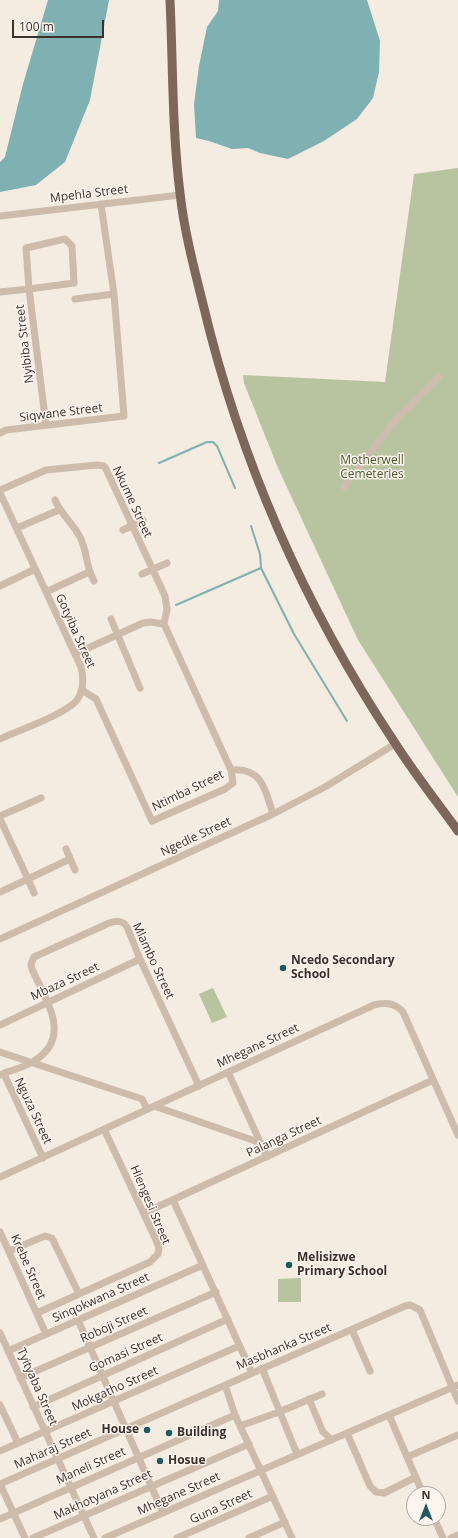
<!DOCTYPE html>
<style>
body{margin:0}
#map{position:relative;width:458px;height:1538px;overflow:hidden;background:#f4ebe1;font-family:"Open Sans",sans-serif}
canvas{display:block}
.north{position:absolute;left:406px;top:1486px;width:40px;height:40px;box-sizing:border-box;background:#fbf5ee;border:1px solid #aea6a0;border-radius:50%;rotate:0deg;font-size:11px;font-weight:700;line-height:16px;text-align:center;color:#3b302b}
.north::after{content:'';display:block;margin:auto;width:14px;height:18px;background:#1f5a5e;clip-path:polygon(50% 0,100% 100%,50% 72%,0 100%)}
.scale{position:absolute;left:12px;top:20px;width:92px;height:18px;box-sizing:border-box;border:2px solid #3b302b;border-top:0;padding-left:5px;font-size:12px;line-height:14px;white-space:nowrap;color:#3b302b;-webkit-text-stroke:3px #fbf5ee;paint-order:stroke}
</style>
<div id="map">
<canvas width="458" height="1538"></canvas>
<div class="north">N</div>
<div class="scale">100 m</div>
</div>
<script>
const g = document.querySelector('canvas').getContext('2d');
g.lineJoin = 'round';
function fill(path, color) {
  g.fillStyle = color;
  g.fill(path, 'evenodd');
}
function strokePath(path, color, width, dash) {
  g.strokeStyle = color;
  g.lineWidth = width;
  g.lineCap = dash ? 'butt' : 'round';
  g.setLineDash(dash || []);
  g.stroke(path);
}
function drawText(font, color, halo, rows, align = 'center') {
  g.font = font + ' "Open Sans",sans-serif';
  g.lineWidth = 3;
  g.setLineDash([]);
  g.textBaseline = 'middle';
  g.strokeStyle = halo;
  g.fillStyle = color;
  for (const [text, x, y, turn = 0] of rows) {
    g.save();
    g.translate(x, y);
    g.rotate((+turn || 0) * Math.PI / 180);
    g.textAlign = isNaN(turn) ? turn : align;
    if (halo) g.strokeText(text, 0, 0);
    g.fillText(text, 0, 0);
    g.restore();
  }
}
fill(new Path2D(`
 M 458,168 L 458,797 L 358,640 L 278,468 L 244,383 L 243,375 L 385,382 L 414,174 Z
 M 213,988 L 227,1017 L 212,1023 L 199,994 Z
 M 301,1278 L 301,1302 L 278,1302 L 278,1279 Z`), '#b8c4a0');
fill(new Path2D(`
 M 48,0 L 109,0 L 90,100 L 65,162 L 36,185 L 0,192 L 0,162 L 5,157 L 23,84 Z
 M 219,0 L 367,0 L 380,41 L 379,72 L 373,98 L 357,119 L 324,141 L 288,159 L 260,153 L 248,148 L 232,149 L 209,141 L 196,138 L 194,104 L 199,66 L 207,27 L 218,11 Z`), '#7fb0b2');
strokePath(new Path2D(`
 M 159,463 L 207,442 L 213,442 L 217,446 L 235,488
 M 251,526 L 260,554 L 261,568
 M 176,605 L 261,568 L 294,634 L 347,721`), '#7fb0b2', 2);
strokePath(new Path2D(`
 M 0,216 L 180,195
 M 65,239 L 72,246 L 74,283 L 29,289 L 26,248 Z
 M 0,292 L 29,289 L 46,425
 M 75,299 L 114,294
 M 0,433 L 6,430 L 124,416 L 114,294 L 101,204
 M 344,487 L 396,419 L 439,377
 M 0,490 L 46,470 L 97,465 L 104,466 L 106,469 L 165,596 L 167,609 L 164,624 L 231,770 L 233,783 L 225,789 L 152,821 L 96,699 L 82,690
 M 0,493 L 81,667 C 84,679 84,690 77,700 C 68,713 17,731 0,739
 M 55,500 C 62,516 74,524 81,539 C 87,552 86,567 94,581
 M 17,528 L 59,510
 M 123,530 L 143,520
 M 142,574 L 167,563
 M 0,586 L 35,569
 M 46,592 L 89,572
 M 111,619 L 140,688
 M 75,654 L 143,623 L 151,622 L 164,624
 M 231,770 C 262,767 265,789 273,814
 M 0,816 L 41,798
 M 0,819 L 28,879 L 0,892
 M 66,849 L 75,870
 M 34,893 L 28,879 L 70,859
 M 0,939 L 273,814 L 325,787 L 395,744
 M 0,1025 L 140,959
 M 0,1052 L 142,1099 L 147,1109
 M 228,1072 L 267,1157
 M 4,1074 L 43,1158
 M 0,1075 C 11,1070 24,1068 34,1061 C 73,1037 46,1001 32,969 L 31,964 L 34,957 L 107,924 C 115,921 122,919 127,927 L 140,959 L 199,1086
 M 154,1106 L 261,1143
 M 0,1177 L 374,1005 C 386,1002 395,1003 403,1012 L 458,1135
 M 173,1200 L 252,1373
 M 144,1213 L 433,1080
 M 0,1232 L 46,1334
 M 9,1251 L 45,1236 L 52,1238 L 79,1294
 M 37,1313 L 150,1262 L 158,1254 L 159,1248 L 156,1240 L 104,1129
 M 78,1320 L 163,1513
 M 352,1330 L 370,1371
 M 0,1333 L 94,1538
 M 8,1351 L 203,1265
 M 262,1368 L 297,1454
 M 20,1378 L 216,1292
 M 225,1385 L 235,1415 L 292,1538
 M 309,1399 L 323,1432 L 332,1440
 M 0,1405 L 18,1443
 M 33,1407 L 228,1319
 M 389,1415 L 423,1494
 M 240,1426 L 279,1412 L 322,1394
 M 347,1433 L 370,1486 L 376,1492 L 384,1493 L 416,1477
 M 0,1451 L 239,1346
 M 407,1457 L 458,1435
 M 0,1484 L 405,1306 L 410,1305 L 420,1310 L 458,1401
 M 0,1484 L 25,1538
 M 434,1518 L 443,1538
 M 0,1519 L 235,1415
 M 33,1538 L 249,1444
 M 105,1538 L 458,1385
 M 177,1538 L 273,1496
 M 249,1538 L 285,1522
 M 451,1538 L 458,1535`), '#cdbbac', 7);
strokePath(new Path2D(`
 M 170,0 C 173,64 172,130 180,193 C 184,230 194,268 203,304 C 240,460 306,609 395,743 C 414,773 437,802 458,831`), '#7d675c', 9);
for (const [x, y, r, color] of [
 [283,968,4,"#1f5a5e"],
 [289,1265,4,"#1f5a5e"],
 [147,1430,4,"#1f5a5e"],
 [169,1433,4,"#1f5a5e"],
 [160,1461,4,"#1f5a5e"]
]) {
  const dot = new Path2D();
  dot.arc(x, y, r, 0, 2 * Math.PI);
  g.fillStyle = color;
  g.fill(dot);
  strokePath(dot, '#fbf5ee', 1.5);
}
drawText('12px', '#3b302b', '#fbf5ee', [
 ["Mpehla Street",89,194,-7],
 ["Nyibiba Street",25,344,-97],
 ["Siqwane Street",61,413,-7],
 ["Nkume Street",132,502,65],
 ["Gotyiba Street",75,631,66],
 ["Ntimba Street",188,791,-26],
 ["Ngedle Street",196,837,-25],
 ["Mlambo Street",153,961,65],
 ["Mbaza Street",65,982,-25],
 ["Mhegane Street",258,1046,-25],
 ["Nguza Street",33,1111,65],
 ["Palanga Street",284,1137,-25],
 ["Hlengesi Street",150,1205,67],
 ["Krebe Street",28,1267,66],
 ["Sinqokwana Street",101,1298,-24],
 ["Roboji Street",114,1325,-24],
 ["Masbhanka Street",284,1347,-23],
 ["Gomasi Street",126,1353,-24],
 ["Tyityaba Street",37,1387,66],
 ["Mokgatho Street",115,1389,-24],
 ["Maharaj Street",53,1449,-24],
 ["Maneli Street",91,1466,-24],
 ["Mhegane Street",179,1494,-24],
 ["Makhotyana Street",103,1495,-24],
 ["Guna Street",221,1507,-24]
]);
drawText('12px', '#4a5a2e', '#fbf5ee', [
 ["Motherwell",372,461],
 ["Cemeteries",372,475]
]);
drawText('bold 12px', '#3b302b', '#fbf5ee', [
 ["Ncedo Secondary",291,961],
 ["School",291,975],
 ["Melisizwe",297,1258],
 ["Primary School",297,1272],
 ["House",139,1430,"right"],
 ["Building",177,1433],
 ["Hosue",168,1461]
], 'left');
</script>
